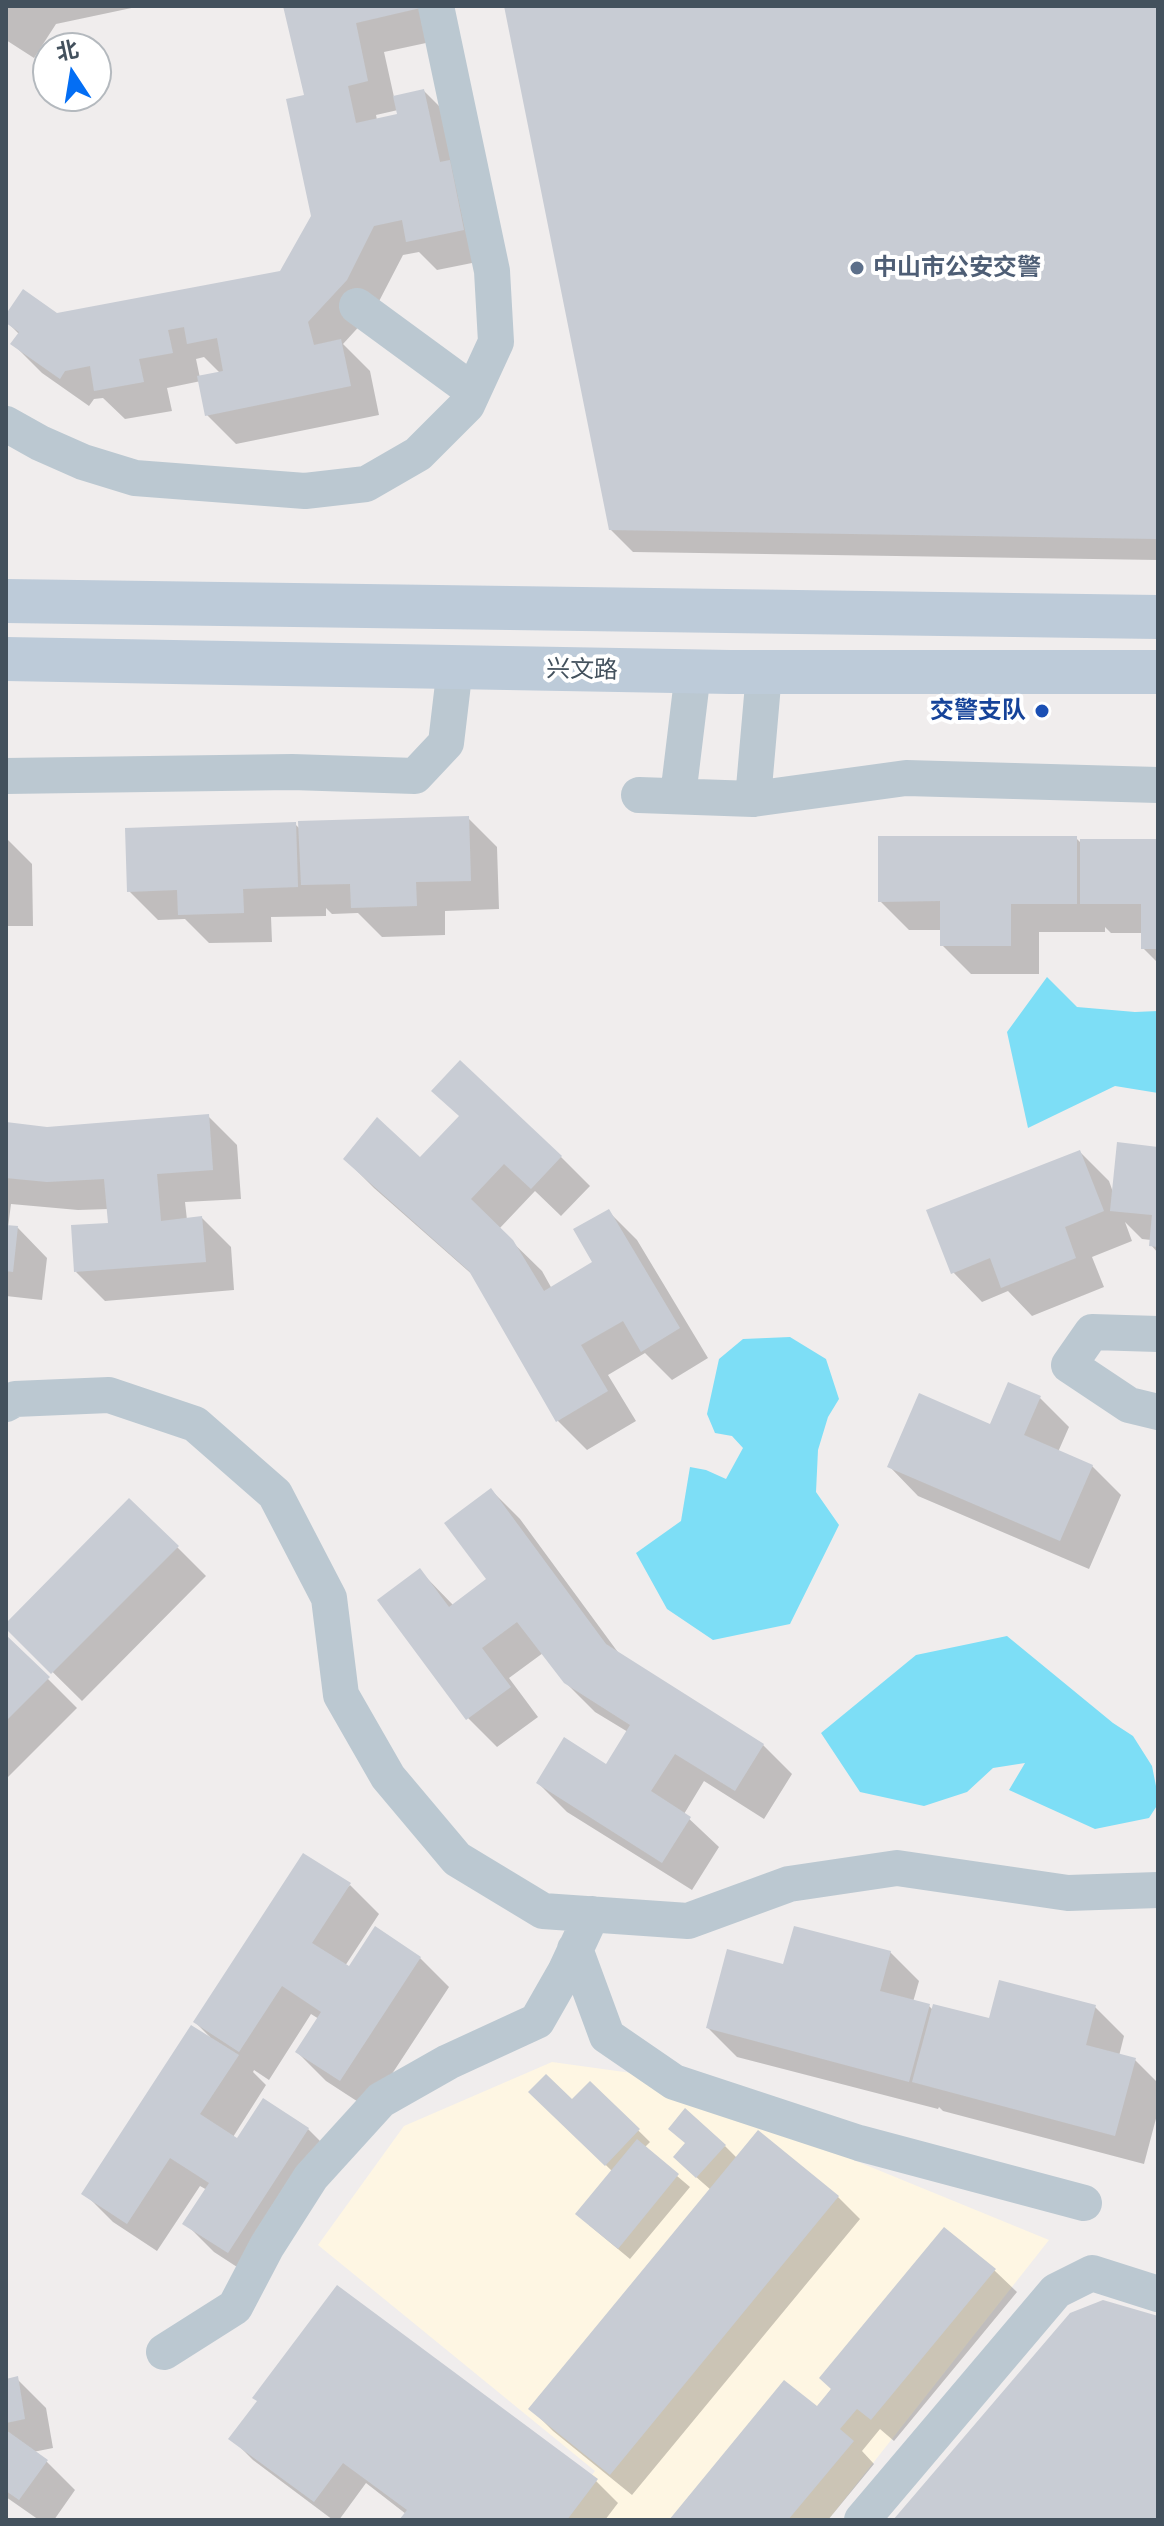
<!DOCTYPE html>
<meta charset="utf-8">
<style>
body{margin:0}
#map{position:relative;width:1164px;height:2526px;overflow:hidden;background:#f0eded;font-family:Mulish,"Noto Sans SC",sans-serif}
canvas{display:block}
.frame{position:absolute;inset:0;border:8px solid #43515d;pointer-events:none}
.north{position:absolute;left:32px;top:32px;width:80px;height:80px;box-sizing:border-box;background:#fff;border:2px solid #b4b9be;border-radius:50%;rotate:348deg;font-size:22px;font-weight:700;line-height:32px;text-align:center;color:#43515d}
.north::after{content:'';display:block;margin:auto;width:28px;height:36px;background:#036ef4;clip-path:polygon(50% 0,100% 100%,50% 72%,0 100%)}
</style>
<div id="map">
<canvas width="1164" height="2526"></canvas>
<div class="frame"></div>
<div class="north">北</div>
</div>
<script>
const g = document.querySelector('canvas').getContext('2d');
g.lineJoin = 'round';
function fill(path, color) {
  g.fillStyle = color;
  g.fill(path, 'evenodd');
}
function strokePath(path, color, width, dash) {
  g.strokeStyle = color;
  g.lineWidth = width;
  g.lineCap = dash ? 'butt' : 'round';
  g.setLineDash(dash || []);
  g.stroke(path);
}
function drawText(font, color, halo, rows, align = 'center') {
  g.font = font + ' Mulish,"Noto Sans SC",sans-serif';
  g.lineWidth = 8;
  g.setLineDash([]);
  g.textBaseline = 'middle';
  g.strokeStyle = halo;
  g.fillStyle = color;
  for (const [text, x, y, turn = 0] of rows) {
    g.save();
    g.translate(x, y);
    g.rotate((+turn || 0) * Math.PI / 180);
    g.textAlign = isNaN(turn) ? turn : align;
    if (halo) g.strokeText(text, 0, 0);
    g.fillText(text, 0, 0);
    g.restore();
  }
}
fill(new Path2D(`
 M 552,2062 L 646,2075 L 1049,2240 L 828,2520 L 556,2520 L 595,2471 L 318,2245 L 404,2126 Z`), '#fef6e3');
fill(new Path2D(`
 M 1047,977 L 1077,1007 L 1135,1012 L 1158,1011 L 1158,1093 L 1115,1086 L 1028,1128 L 1007,1032 Z
 M 790,1337 L 826,1359 L 839,1399 L 828,1417 L 818,1450 L 816,1492 L 839,1525 L 790,1624 L 713,1640 L 667,1609 L 636,1553 L 681,1521 L 690,1467 L 706,1470 L 726,1479 L 743,1448 L 732,1436 L 715,1433 L 707,1414 L 719,1359 L 743,1339 Z
 M 1007,1636 L 1113,1723 L 1133,1736 L 1152,1766 L 1158,1796 L 1158,1804 L 1149,1818 L 1095,1829 L 1009,1790 L 1025,1763 L 993,1768 L 967,1792 L 924,1806 L 860,1792 L 821,1733 L 916,1655 Z`), '#7ddef6');
fill(new Path2D(`
 M 6,6 L 141,6 L 56,24 L 34,58 L 6,40 Z
 M 282,6 L 447,6 L 454,37 L 384,52 L 394,97 L 424,91 L 453,120 L 492,259 L 437,270 L 419,252 L 403,255 L 375,309 L 343,344 L 370,371 L 379,415 L 236,444 L 207,415 L 201,381 L 167,388 L 172,411 L 125,419 L 103,398 L 94,399 L 89,406 L 42,373 L 13,344 L 20,335 L 6,321 L 6,317 L 57,315 L 281,273 L 313,217 L 307,97 L 286,9 ZM 398,110 L 399,116 L 377,120 L 376,115 ZM 204,357 L 220,373 L 200,378 L 196,359 Z
 M 506,6 L 1158,6 L 1158,560 L 633,552 L 611,530 Z
 M 468,818 L 497,847 L 499,909 L 445,911 L 445,935 L 382,937 L 358,913 L 332,914 L 326,908 L 326,916 L 271,917 L 272,942 L 209,943 L 185,919 L 158,920 L 129,891 L 295,824 L 301,830 Z
 M 6,838 L 32,864 L 33,926 L 6,926 Z
 M 1076,838 L 1082,844 L 1158,841 L 1158,963 L 1143,948 L 1143,933 L 1111,933 L 1105,927 L 1105,932 L 1039,932 L 1039,974 L 971,974 L 942,945 L 942,930 L 909,930 L 880,901 Z
 M 208,1116 L 237,1145 L 241,1199 L 185,1202 L 187,1220 L 202,1218 L 231,1247 L 234,1290 L 105,1301 L 76,1272 L 110,1225 L 109,1209 L 78,1210 L 11,1204 L 8,1228 L 18,1228 L 47,1258 L 42,1300 L 6,1296 L 6,1124 L 46,1129 Z
 M 1158,1149 L 1158,1253 L 1151,1245 L 1151,1240 L 1142,1239 L 1125,1222 L 1132,1241 L 1092,1257 L 1104,1287 L 1032,1316 L 1008,1291 L 982,1302 L 953,1272 L 1080,1152 L 1109,1181 L 1114,1195 Z
 M 561,1157 L 590,1186 L 561,1216 L 535,1191 L 499,1229 L 542,1271 L 552,1289 L 595,1263 L 608,1211 L 637,1240 L 708,1358 L 672,1380 L 645,1353 L 608,1375 L 636,1421 L 587,1450 L 558,1421 L 475,1277 L 374,1188 L 345,1159 Z
 M 1040,1398 L 1069,1427 L 1058,1452 L 1092,1466 L 1121,1495 L 1089,1569 L 918,1496 L 889,1466 L 991,1426 Z
 M 491,1490 L 520,1519 L 620,1655 L 763,1745 L 792,1774 L 764,1819 L 704,1781 L 684,1814 L 719,1847 L 692,1890 L 567,1812 L 538,1783 L 606,1766 L 628,1732 L 595,1712 L 565,1682 L 543,1653 L 509,1678 L 538,1717 L 497,1747 L 468,1718 L 420,1571 L 454,1606 L 489,1579 Z
 M 177,1547 L 206,1576 L 82,1701 L 6,1626 Z
 M 6,1637 L 77,1708 L 6,1779 Z
 M 350,1885 L 379,1914 L 345,1966 L 350,1969 L 420,1958 L 449,1987 L 369,2109 L 326,2081 L 297,2052 L 319,2019 L 311,2014 L 269,2080 L 254,2070 L 253,2072 L 266,2085 L 233,2137 L 238,2140 L 308,2129 L 337,2158 L 257,2280 L 214,2252 L 185,2223 L 207,2190 L 200,2186 L 157,2251 L 113,2222 L 84,2193 L 210,2037 L 195,2022 Z
 M 890,1952 L 919,1981 L 913,2002 L 929,2006 L 933,2010 L 990,2021 L 1095,2007 L 1124,2036 L 1119,2056 L 1135,2060 L 1158,2083 L 1158,2111 L 1144,2164 L 943,2111 L 939,2107 L 938,2109 L 737,2057 L 708,2028 L 785,1967 Z
 M 590,2083 L 650,2142 L 644,2148 L 690,2187 L 630,2259 L 589,2225 L 613,2172 L 531,2092 L 572,2102 Z
 M 725,2146 L 737,2158 L 838,2197 L 860,2219 L 632,2495 L 553,2431 L 531,2409 L 711,2190 L 687,2169 Z
 M 944,2229 L 995,2271 L 1017,2292 L 894,2441 L 880,2429 L 862,2451 L 874,2464 L 828,2520 L 672,2520 L 817,2409 Z
 M 17,2379 L 46,2408 L 53,2448 L 33,2452 L 46,2461 L 75,2490 L 54,2520 L 39,2520 L 6,2497 L 6,2381 Z
 M 231,2438 L 596,2481 L 618,2503 L 605,2520 L 401,2520 L 406,2514 L 366,2483 L 339,2520 L 333,2520 L 253,2460 Z`), '#0003');
fill(new Path2D(`
 M 283,6 L 429,6 L 356,23 L 368,81 L 348,86 L 356,123 L 397,114 L 393,96 L 424,89 L 440,162 L 450,160 L 464,230 L 406,242 L 402,220 L 374,226 L 347,280 L 308,322 L 314,345 L 341,339 L 351,386 L 205,416 L 197,376 L 223,371 L 217,338 L 187,344 L 184,327 L 168,330 L 173,353 L 139,359 L 144,382 L 94,391 L 90,366 L 65,371 L 60,379 L 10,344 L 19,332 L 6,323 L 6,314 L 23,289 L 57,313 L 280,271 L 311,216 L 286,99 L 304,95 Z
 M 504,6 L 1158,6 L 1158,539 L 609,530 Z
 M 469,816 L 471,881 L 416,882 L 417,906 L 351,908 L 350,884 L 301,885 L 298,821 Z
 M 296,822 L 298,887 L 243,889 L 244,913 L 178,915 L 177,890 L 127,892 L 125,828 Z
 M 878,836 L 1077,836 L 1077,904 L 1011,904 L 1011,946 L 940,946 L 940,901 L 878,902 Z
 M 1080,839 L 1158,839 L 1158,949 L 1141,949 L 1141,904 L 1080,904 Z
 M 460,1060 L 562,1156 L 531,1189 L 504,1164 L 471,1199 L 513,1240 L 544,1291 L 592,1262 L 573,1229 L 609,1209 L 680,1328 L 641,1352 L 623,1321 L 581,1345 L 608,1391 L 556,1422 L 469,1271 L 343,1159 L 377,1117 L 420,1157 L 459,1116 L 431,1091 Z
 M 209,1114 L 213,1170 L 157,1174 L 161,1221 L 202,1216 L 206,1262 L 74,1272 L 71,1225 L 108,1223 L 104,1179 L 47,1182 L 6,1178 L 6,1122 L 47,1127 Z
 M 1117,1142 L 1158,1147 L 1158,1247 L 1149,1246 L 1152,1215 L 1110,1211 Z
 M 1080,1150 L 1104,1211 L 1065,1227 L 1076,1258 L 1001,1288 L 990,1258 L 951,1274 L 926,1210 Z
 M 6,1225 L 18,1226 L 13,1272 L 6,1271 Z
 M 1008,1382 L 1041,1396 L 1024,1435 L 1093,1465 L 1060,1541 L 887,1467 L 919,1393 L 990,1424 Z
 M 491,1488 L 606,1644 L 764,1744 L 735,1791 L 675,1754 L 651,1791 L 691,1817 L 662,1863 L 536,1783 L 564,1737 L 606,1764 L 630,1725 L 564,1683 L 517,1622 L 482,1648 L 511,1687 L 466,1720 L 377,1600 L 420,1568 L 449,1607 L 486,1579 L 444,1523 Z
 M 129,1498 L 179,1546 L 51,1674 L 6,1629 L 6,1623 Z
 M 6,1635 L 50,1677 L 6,1721 Z
 M 303,1853 L 351,1883 L 312,1943 L 349,1966 L 375,1926 L 421,1957 L 340,2081 L 295,2052 L 321,2012 L 282,1986 L 239,2052 L 193,2022 Z
 M 794,1926 L 891,1951 L 880,1991 L 930,2004 L 909,2082 L 706,2028 L 727,1949 L 783,1964 Z
 M 999,1980 L 1096,2005 L 1086,2045 L 1136,2058 L 1115,2136 L 912,2082 L 933,2004 L 989,2018 Z
 M 191,2025 L 239,2055 L 200,2114 L 237,2138 L 263,2098 L 309,2128 L 228,2253 L 182,2224 L 209,2183 L 170,2158 L 127,2224 L 81,2194 Z
 M 546,2074 L 572,2099 L 590,2081 L 640,2129 L 605,2166 L 528,2092 Z
 M 685,2108 L 726,2145 L 696,2178 L 673,2157 L 685,2143 L 668,2129 Z
 M 758,2130 L 839,2196 L 610,2475 L 528,2409 Z
 M 637,2139 L 679,2174 L 618,2249 L 575,2214 Z
 M 944,2227 L 996,2269 L 871,2420 L 857,2409 L 840,2429 L 854,2441 L 788,2520 L 669,2520 L 784,2380 L 817,2406 L 831,2389 L 819,2378 Z
 M 337,2285 L 598,2479 L 567,2520 L 399,2520 L 407,2510 L 343,2463 L 314,2502 L 228,2439 L 257,2401 L 252,2398 Z
 M 1103,2300 L 1158,2316 L 1158,2520 L 893,2520 L 1070,2313 Z
 M 18,2376 L 25,2419 L 6,2423 L 6,2379 Z
 M 6,2430 L 48,2460 L 19,2500 L 6,2491 Z`), '#c8ccd4');
strokePath(new Path2D(`
 M 357,306 L 473,391
 M 6,424 L 40,443 L 83,462 L 135,478 L 305,491 L 366,484 L 418,454 L 467,405 L 496,342 L 492,271 L 436,6
 M 6,776 L 292,772 L 415,776 L 446,743 L 455,667
 M 639,795 L 753,799 L 906,778 L 1158,785
 M 678,796 L 693,672
 M 753,799 L 764,673
 M 1158,1334 L 1092,1332 L 1069,1365 L 1129,1405 L 1158,1412
 M 6,1404 L 15,1399 L 109,1395 L 195,1424 L 275,1494 L 329,1598 L 341,1695 L 388,1777 L 457,1859 L 543,1911 L 688,1921 L 789,1884 L 897,1868 L 1068,1893 L 1158,1890
 M 575,1949 L 607,2036 L 674,2082 L 859,2143 L 1084,2203
 M 164,2352 L 235,2307 L 267,2246 L 311,2177 L 381,2100 L 448,2062 L 537,2021 L 565,1972 L 592,1914
 M 862,2520 L 1056,2291 L 1092,2273 L 1158,2294`), '#bbc8d1', 36);
strokePath(new Path2D(`
 M 6,601 L 1158,617
 M 6,659 L 730,672 L 1158,672`), '#bdcbd9', 44);
for (const [x, y, r, color] of [
 [857,268,8,"#5c6f8a"],
 [1042,711,8,"#1a4fb4"]
]) {
  const dot = new Path2D();
  dot.arc(x, y, r, 0, 2 * Math.PI);
  g.fillStyle = color;
  g.fill(dot);
  strokePath(dot, '#fff', 3);
}
drawText('bold 24px', '#4e5e75', '#fff', [
 ["中山市公安交警",873,268]
], 'left');
drawText('24px', '#43515d', '#fff', [
 ["兴文路",582,670,1]
]);
drawText('bold 24px', '#164399', '#fff', [
 ["交警支队",1026,711]
], 'right');
</script>
